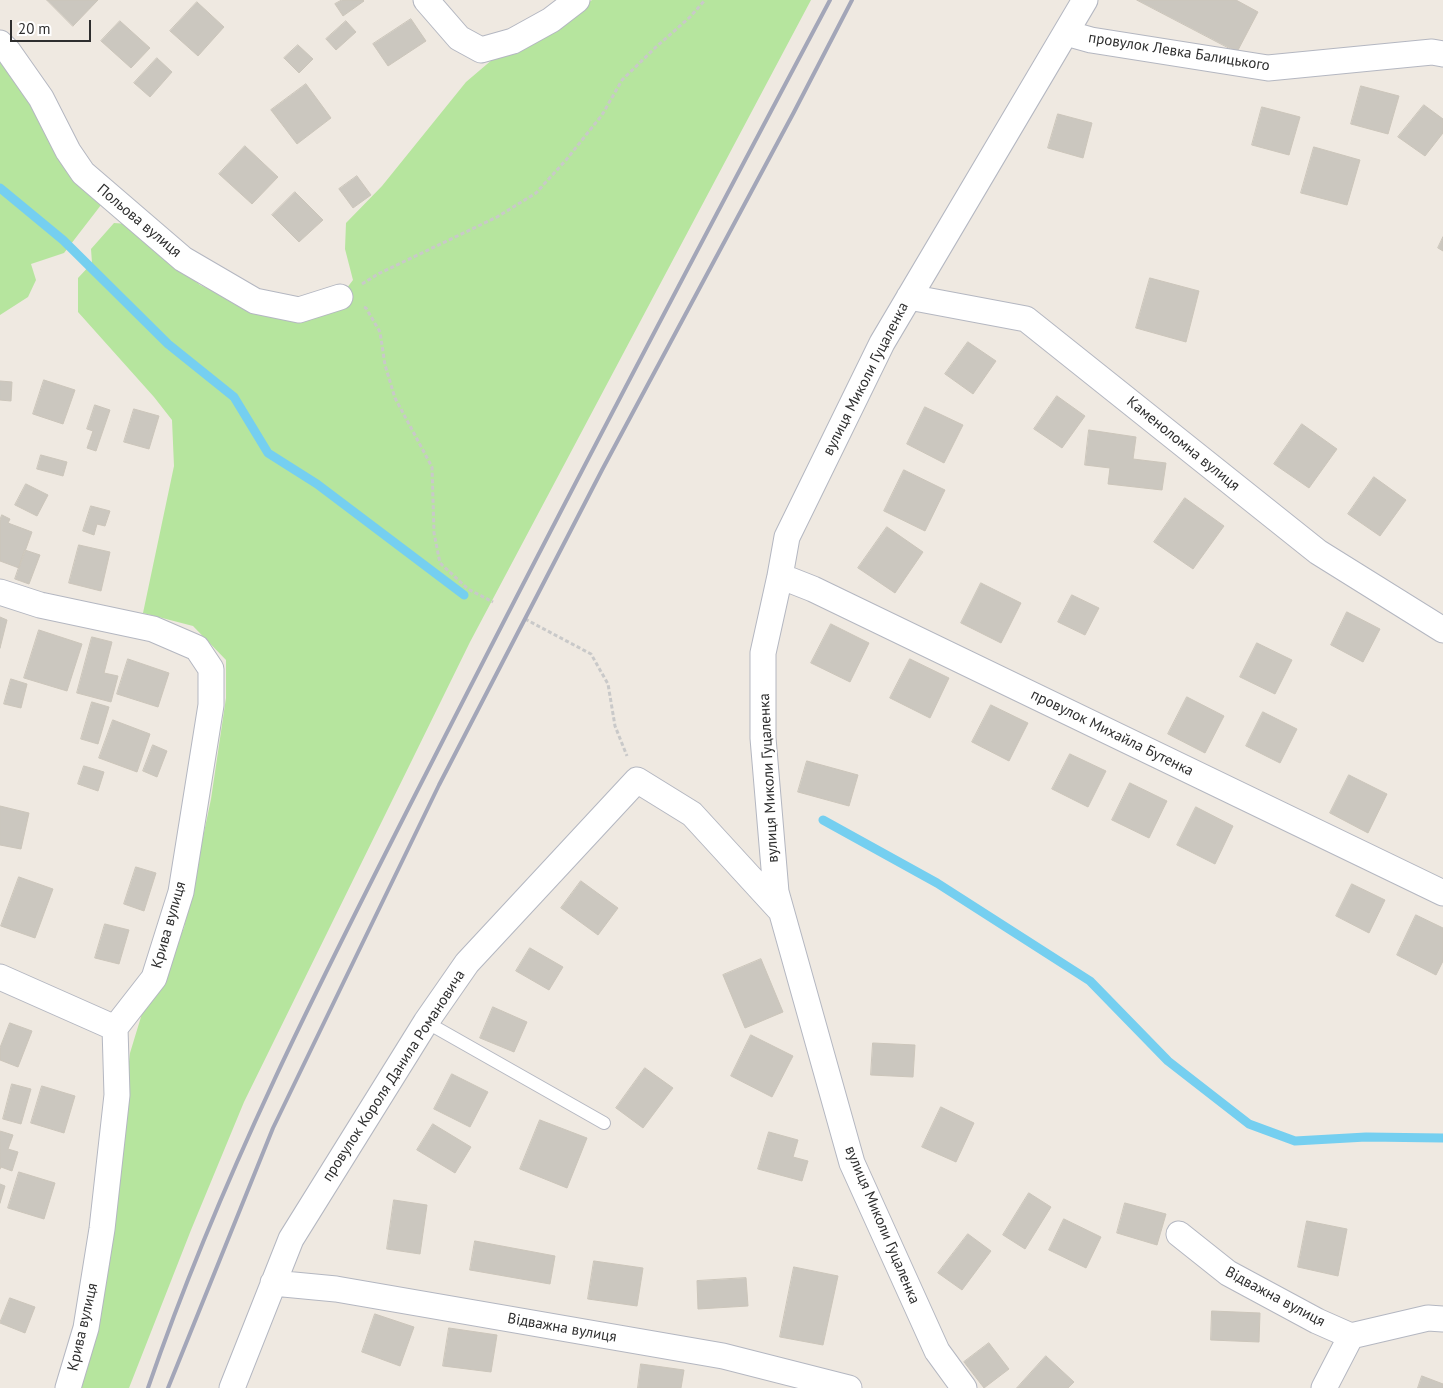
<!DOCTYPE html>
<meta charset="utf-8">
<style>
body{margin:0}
#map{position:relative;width:1443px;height:1388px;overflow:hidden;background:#efe9e1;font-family:"PT Sans",sans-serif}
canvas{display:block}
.scale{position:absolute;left:10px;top:20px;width:81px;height:22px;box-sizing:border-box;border:2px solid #2e2e2e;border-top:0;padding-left:6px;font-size:15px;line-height:18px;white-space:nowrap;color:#2e2e2e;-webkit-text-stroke:4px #fff;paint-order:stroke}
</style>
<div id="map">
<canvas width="1443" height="1388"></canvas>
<div class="scale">20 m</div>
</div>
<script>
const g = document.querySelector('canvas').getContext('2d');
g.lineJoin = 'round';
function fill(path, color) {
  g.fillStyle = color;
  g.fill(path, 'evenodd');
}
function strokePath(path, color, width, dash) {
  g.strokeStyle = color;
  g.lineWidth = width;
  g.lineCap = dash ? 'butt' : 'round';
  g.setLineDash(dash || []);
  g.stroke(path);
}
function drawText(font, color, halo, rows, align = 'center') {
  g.font = font + ' "PT Sans",sans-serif';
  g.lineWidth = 4;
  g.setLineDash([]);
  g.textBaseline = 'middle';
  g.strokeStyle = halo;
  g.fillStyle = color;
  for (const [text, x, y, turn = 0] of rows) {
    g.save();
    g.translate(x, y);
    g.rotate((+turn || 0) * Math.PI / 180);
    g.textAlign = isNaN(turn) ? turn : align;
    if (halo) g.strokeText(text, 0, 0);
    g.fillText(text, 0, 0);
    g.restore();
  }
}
fill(new Path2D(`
 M 592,0 L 811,0 L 470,642 L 244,1102 L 191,1230 L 129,1388 L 79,1388 L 118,1157 L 130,1053 L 144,1007 L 184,928 L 211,799 L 226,698 L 226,660 L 193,626 L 143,613 L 174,466 L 172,420 L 154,397 L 78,312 L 78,278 L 92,263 L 91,249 L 114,223 L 128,224 L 200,285 L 263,313 L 340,297 L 353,280 L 345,249 L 346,223 L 382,186 L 466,82 L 493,59 L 576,12 Z
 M 0,60 L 21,88 L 55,151 L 101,205 L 64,253 L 31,264 L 36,280 L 28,297 L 0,315 Z`), '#b6e59e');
strokePath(new Path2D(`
 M 0,188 L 63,240 L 168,344 L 234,397 L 268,453 L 317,484 L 464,595
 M 823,820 L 937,883 L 1090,981 L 1168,1061 L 1249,1124 L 1295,1141 L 1366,1137 L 1443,1138`), '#75cff0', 9);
const building = new Path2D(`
 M 47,0 L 98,0 L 73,26 Z
 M 342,0 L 363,0 L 364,1 L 343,16 L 335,4 Z
 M 1137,0 L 1236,0 L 1258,12 L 1237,52 Z
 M 197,2 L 224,27 L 198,56 L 170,31 Z
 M 411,19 L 426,41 L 388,66 L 373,44 Z
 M 120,21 L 150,48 L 131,68 L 101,41 Z
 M 346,21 L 356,32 L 336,50 L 326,39 Z
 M 298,45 L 313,59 L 299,73 L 284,58 Z
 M 157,58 L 172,72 L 150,97 L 134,83 Z
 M 306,84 L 331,118 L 297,144 L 271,110 Z
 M 1361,86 L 1399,96 L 1388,134 L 1351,124 Z
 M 1424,105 L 1443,119 L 1443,133 L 1425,156 L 1398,137 Z
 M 1262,107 L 1300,117 L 1289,155 L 1252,145 Z
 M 1058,114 L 1092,123 L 1083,158 L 1048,148 Z
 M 245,146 L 278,177 L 252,204 L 219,174 Z
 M 1314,147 L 1360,160 L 1347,205 L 1301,193 Z
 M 357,176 L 371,195 L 353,208 L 339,189 Z
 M 295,192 L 323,220 L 299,242 L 272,215 Z
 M 1443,237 L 1443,251 L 1438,248 Z
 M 1150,278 L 1199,291 L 1186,342 L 1136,328 Z
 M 968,342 L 996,361 L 973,394 L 945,374 Z
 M 44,380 L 75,390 L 63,424 L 33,414 Z
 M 0,381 L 12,382 L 11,401 L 0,400 Z
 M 1057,396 L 1085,416 L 1062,448 L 1034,429 Z
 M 95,405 L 110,410 L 96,451 L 87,448 L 93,431 L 87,429 Z
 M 925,407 L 963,425 L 944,463 L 907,444 Z
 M 134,409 L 159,416 L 149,449 L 124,442 Z
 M 1302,424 L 1337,449 L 1309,488 L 1274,464 Z
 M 1089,430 L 1136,437 L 1133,459 L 1166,463 L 1162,490 L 1108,484 L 1110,468 L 1085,465 Z
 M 41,455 L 67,462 L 63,476 L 37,469 Z
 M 904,470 L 945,490 L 925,531 L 884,511 Z
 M 1374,477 L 1406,500 L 1380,536 L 1348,514 Z
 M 26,484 L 48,495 L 37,516 L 15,505 Z
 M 1185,498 L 1224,526 L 1193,569 L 1154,542 Z
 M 91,506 L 110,511 L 105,526 L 97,524 L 94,535 L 83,531 Z
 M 2,515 L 10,519 L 8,523 L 32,532 L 19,568 L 0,561 L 0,520 Z
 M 887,527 L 923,552 L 895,593 L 858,568 Z
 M 79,545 L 110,552 L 101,591 L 69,583 Z
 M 25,550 L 40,555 L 29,584 L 15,579 Z
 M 981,583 L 1021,603 L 1001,643 L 961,623 Z
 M 1072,595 L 1099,608 L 1085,635 L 1058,622 Z
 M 1347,612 L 1380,629 L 1363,662 L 1331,645 Z
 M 0,617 L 7,620 L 0,648 Z
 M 831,624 L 869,643 L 850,682 L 811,663 Z
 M 39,630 L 82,644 L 67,691 L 24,678 Z
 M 92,637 L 112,642 L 104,673 L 118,676 L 111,702 L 77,693 Z
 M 1257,643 L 1292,660 L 1275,694 L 1240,677 Z
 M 128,659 L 169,673 L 158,707 L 117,694 Z
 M 910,659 L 949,678 L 930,718 L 890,698 Z
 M 11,679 L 27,684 L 21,708 L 4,704 Z
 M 1187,697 L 1224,716 L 1205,753 L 1168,734 Z
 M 92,702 L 109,707 L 98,744 L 81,739 Z
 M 991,705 L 1028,723 L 1009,761 L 972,742 Z
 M 1263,712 L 1297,729 L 1280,763 L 1246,746 Z
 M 113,720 L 150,734 L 137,772 L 99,758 Z
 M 153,745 L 167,751 L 157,777 L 143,771 Z
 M 1070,754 L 1106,771 L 1088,807 L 1052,789 Z
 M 807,761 L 858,775 L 849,806 L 798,792 Z
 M 84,766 L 104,772 L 98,791 L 78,784 Z
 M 1349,775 L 1387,794 L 1368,833 L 1330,813 Z
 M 1130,783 L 1167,801 L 1149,838 L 1112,820 Z
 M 0,806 L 29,813 L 21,849 L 0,845 Z
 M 1196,807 L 1233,826 L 1215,864 L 1177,845 Z
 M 136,867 L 156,873 L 144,911 L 124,904 Z
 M 19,877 L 53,889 L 35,938 L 1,926 Z
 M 581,881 L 618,908 L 598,935 L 561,908 Z
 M 1352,884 L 1385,900 L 1369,933 L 1336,916 Z
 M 1416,915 L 1443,928 L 1443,961 L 1436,975 L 1397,955 Z
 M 105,924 L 129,930 L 119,964 L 95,958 Z
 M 530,948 L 563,967 L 549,990 L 516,971 Z
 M 761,959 L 783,1012 L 745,1028 L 723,975 Z
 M 493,1007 L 527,1022 L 514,1052 L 480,1038 Z
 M 10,1023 L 32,1031 L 18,1067 L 0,1060 L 0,1048 Z
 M 751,1035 L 793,1056 L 772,1097 L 731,1076 Z
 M 873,1043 L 915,1045 L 913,1077 L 871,1075 Z
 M 645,1068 L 673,1088 L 643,1128 L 616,1108 Z
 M 452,1074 L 488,1092 L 470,1127 L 434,1109 Z
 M 12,1084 L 31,1089 L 21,1124 L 3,1119 Z
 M 42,1086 L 75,1096 L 64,1133 L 31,1123 Z
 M 941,1107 L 974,1123 L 956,1162 L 922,1147 Z
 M 540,1120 L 587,1138 L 567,1188 L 520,1169 Z
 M 433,1124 L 471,1147 L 455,1173 L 417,1150 Z
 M 0,1131 L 13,1135 L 8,1149 L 18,1152 L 12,1171 L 1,1167 L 0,1169 Z
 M 769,1132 L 798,1140 L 793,1157 L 808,1161 L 802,1181 L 758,1169 Z
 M 19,1172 L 55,1183 L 44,1219 L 8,1208 Z
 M 0,1184 L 5,1186 L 0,1203 Z
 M 1029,1193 L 1051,1207 L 1025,1249 L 1003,1235 Z
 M 394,1200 L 427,1205 L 420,1254 L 387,1249 Z
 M 1125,1203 L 1166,1214 L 1157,1245 L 1117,1233 Z
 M 1064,1219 L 1101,1237 L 1086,1268 L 1049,1250 Z
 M 1307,1221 L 1347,1229 L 1338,1276 L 1298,1267 Z
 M 968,1234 L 991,1251 L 962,1290 L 938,1273 Z
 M 475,1241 L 555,1256 L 550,1284 L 470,1270 Z
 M 594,1261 L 643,1268 L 637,1306 L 588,1299 Z
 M 794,1267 L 838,1276 L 823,1345 L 780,1337 Z
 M 746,1278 L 748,1306 L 698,1309 L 697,1281 Z
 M 10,1298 L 35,1307 L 25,1333 L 0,1323 Z
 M 1212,1311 L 1260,1313 L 1259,1342 L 1211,1340 Z
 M 375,1314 L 414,1327 L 400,1366 L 362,1352 Z
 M 449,1328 L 497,1335 L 491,1372 L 443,1366 Z
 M 989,1343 L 1009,1369 L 984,1388 L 964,1362 Z
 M 1046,1356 L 1074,1382 L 1068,1388 L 1017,1388 Z
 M 641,1364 L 684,1370 L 681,1388 L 638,1388 Z
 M 1422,1376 L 1443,1384 L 1443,1388 L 1418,1388 Z`);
fill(building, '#cbc7bf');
strokePath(building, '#cbc5ba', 1);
const service = new Path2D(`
 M 426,1022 L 604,1123`);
const minor = new Path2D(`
 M 426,0 L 459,38 L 481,50 L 513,41 L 551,20 L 577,0
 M 1066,33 L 1091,40 L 1268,68 L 1432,52 L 1443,54
 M 0,43 L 8,51 L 41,98 L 68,151 L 83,173 L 183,259 L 255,301 L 299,310 L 340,297
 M 909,297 L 1026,319 L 1318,552 L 1443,630
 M 780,576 L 813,589 L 1443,893
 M 0,592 L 40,605 L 153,629 L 197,648 L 211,669 L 211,705 L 181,892 L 154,978 L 115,1028 L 117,1095 L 102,1229 L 86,1328 L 68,1388
 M 0,977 L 115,1028
 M 1179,1234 L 1228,1273 L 1317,1321 L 1351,1336
 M 273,1283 L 336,1289 L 723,1356 L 849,1388
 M 232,1388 L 291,1239 L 426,1022 L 467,963 L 637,780 L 692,814 L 780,910
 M 964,1388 L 937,1351 L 852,1163 L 776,892 L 763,738 L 763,653 L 780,576 L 787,537 L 882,343 L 1085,0
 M 1324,1388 L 1351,1336 L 1428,1318 L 1443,1319`);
strokePath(service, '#b4b7c1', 14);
strokePath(minor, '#b4b7c1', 27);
strokePath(new Path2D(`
 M 362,284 L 378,274 L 497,217 L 536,193 L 566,160 L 602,115 L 622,80 L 656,47 L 690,17 L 705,0
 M 364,307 L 366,308 L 380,332 L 385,365 L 395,398 L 432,467 L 434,533 L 440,563 L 468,589 L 493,602
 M 525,619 L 591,654 L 608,684 L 615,726 L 627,756`), '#c9c9c9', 3, [4, 2.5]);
strokePath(service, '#fff', 12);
strokePath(minor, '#fff', 25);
strokePath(new Path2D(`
 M 148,1388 C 223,1169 329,964 434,758 C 563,504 696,252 830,0
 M 168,1388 L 273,1128 L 439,785 L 602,470 L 794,112 L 852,0`), '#a3a6b8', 4);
drawText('15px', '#2e2e2e', '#fff', [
 ["провулок Левка Балицького",1179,52,9],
 ["Польова вулиця",139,221,40],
 ["вулиця Миколи Гуцаленка",866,379,-63],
 ["Каменоломна вулиця",1183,444,39],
 ["провулок Михайла Бутенка",1112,733,26],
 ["вулиця Миколи Гуцаленка",769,778,-93],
 ["Крива вулиця",169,925,-74],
 ["провулок Короля Данила Романовича",394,1076,-57],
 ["вулиця Миколи Гуцаленка",882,1225,67],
 ["Відважна вулиця",1275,1297,28],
 ["Крива вулиця",83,1327,-77],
 ["Відважна вулиця",562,1328,10]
]);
</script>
